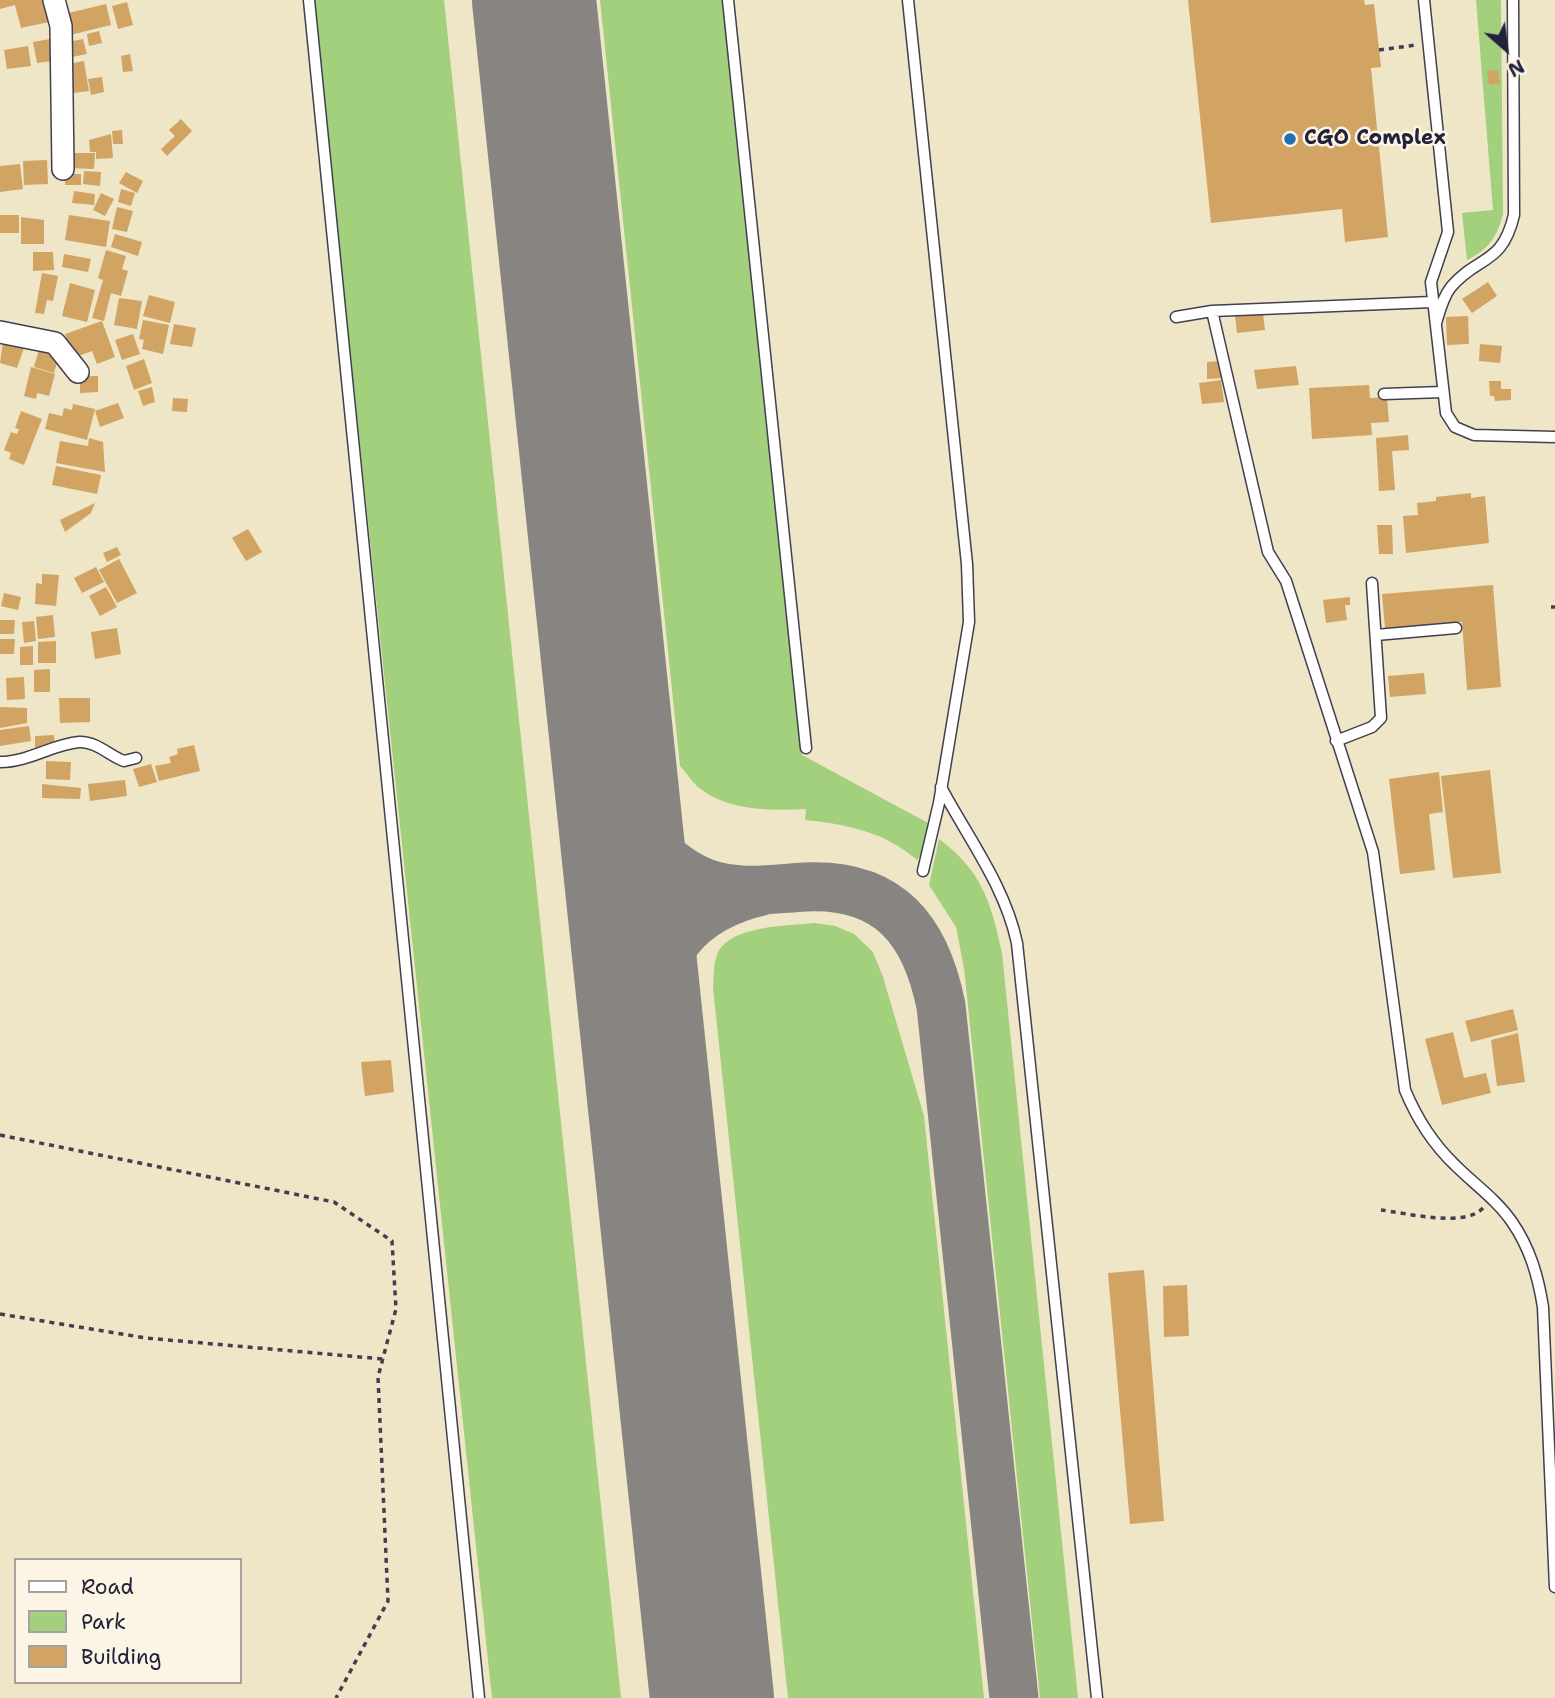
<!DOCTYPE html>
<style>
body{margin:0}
#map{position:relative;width:1555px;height:1698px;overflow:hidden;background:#efe5c7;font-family:"Shantell Sans",sans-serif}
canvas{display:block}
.legend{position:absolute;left:14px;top:1558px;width:228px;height:126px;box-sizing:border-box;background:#fcf5e5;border:2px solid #a5a1a1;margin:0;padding:9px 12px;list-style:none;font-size:21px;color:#22223b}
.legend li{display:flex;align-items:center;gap:14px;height:35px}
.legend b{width:35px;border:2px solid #a5a1a1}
.north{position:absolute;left:1471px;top:14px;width:70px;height:70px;-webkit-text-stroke:5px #fcf5e5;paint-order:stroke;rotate:152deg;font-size:19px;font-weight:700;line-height:28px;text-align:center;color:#22223b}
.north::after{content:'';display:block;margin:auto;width:24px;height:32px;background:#22223b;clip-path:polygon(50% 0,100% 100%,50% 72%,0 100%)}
</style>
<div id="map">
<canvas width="1555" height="1698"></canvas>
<ul class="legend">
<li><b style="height:9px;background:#fff"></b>Road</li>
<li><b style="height:19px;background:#a2d07d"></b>Park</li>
<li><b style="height:19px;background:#d1a463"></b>Building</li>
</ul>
<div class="north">N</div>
</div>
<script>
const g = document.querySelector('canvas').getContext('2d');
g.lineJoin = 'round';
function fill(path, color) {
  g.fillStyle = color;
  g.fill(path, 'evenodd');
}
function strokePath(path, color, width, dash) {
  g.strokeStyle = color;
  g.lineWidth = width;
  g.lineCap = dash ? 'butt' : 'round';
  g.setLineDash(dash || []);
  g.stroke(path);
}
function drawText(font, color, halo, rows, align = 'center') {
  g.font = font + ' "Shantell Sans",sans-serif';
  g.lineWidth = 5;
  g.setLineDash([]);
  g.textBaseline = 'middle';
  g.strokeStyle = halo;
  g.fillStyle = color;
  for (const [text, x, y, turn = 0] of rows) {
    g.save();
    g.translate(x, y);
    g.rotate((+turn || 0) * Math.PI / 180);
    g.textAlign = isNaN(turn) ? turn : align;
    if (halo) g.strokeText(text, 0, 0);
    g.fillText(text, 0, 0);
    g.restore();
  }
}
fill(new Path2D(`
 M 313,0 L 444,0 L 621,1698 L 492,1698 Z
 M 600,0 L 726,0 L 802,755 L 928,823 L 921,855 L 917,860 C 885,832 846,824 805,820 L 806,809 C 771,811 727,811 698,787 C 691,781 686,772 680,766 Z
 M 1476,0 L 1501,0 L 1503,214 C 1497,237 1489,249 1467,260 L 1462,213 L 1493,210 Z
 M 939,839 C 982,871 991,902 1002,953 L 1078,1698 L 1040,1698 L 964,968 L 956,927 L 929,885 Z
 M 815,923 L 835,926 L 854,934 L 873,952 L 883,977 L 924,1116 L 984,1698 L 788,1698 L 713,988 C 714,978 713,965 717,955 C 728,925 788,926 815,923 Z`), '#a2d07d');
strokePath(new Path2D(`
 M 621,812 C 645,840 670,870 705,883 C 739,895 771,889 805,887 C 890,883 926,931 941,1006 L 1014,1698
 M 643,1029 C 657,954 684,909 762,891`), '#888481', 49);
strokePath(new Path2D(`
 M 534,0 L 712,1698`), '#888481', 124);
fill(new Path2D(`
 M 0,0 L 44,0 L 49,22 L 21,28 L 15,5 L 0,9 Z
 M 1188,0 L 1364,0 L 1365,5 L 1374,4 L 1381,67 L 1371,68 L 1388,237 L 1345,242 L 1342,209 L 1211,223 Z
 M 127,2 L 133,25 L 118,29 L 112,6 Z
 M 106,4 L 111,25 L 66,36 L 60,15 Z
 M 99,31 L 102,43 L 89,46 L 87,34 Z
 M 50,39 L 53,61 L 37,63 L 33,42 Z
 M 83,39 L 87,54 L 67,58 L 63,43 Z
 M 28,46 L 31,66 L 7,69 L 4,50 Z
 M 130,54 L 133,71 L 123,72 L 121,56 Z
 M 84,61 L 89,91 L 73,93 L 68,64 Z
 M 1498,70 L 1500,83 L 1489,85 L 1487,71 Z
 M 102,77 L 104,92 L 91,95 L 88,79 Z
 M 181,119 L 192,131 L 167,156 L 161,149 L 175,136 L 169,130 Z
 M 122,130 L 123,144 L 113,144 L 112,131 Z
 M 111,134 L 113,158 L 96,159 L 96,152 L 90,152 L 89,140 Z
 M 69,153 L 95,153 L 94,169 L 68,168 Z
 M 47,160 L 48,184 L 24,185 L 23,161 Z
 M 20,164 L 23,189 L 0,192 L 0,166 Z
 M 84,171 L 101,172 L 100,186 L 83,184 Z
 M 126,172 L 143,181 L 137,193 L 119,183 Z
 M 65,174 L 81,174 L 81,185 L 65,185 Z
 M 121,189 L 135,193 L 131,206 L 118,202 Z
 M 74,191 L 95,194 L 94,205 L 72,203 Z
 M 101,193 L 114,199 L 105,216 L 93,210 Z
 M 117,207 L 133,211 L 127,232 L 112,229 Z
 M 0,215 L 19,215 L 19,233 L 0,233 Z
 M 69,215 L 110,221 L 106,247 L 65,240 Z
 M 21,217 L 44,220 L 44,244 L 21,244 Z
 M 115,234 L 142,242 L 138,256 L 111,247 Z
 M 106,250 L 126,256 L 122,269 L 128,271 L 121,296 L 111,293 L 104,321 L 92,318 L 103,280 L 98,278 Z
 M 33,252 L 53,252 L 54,270 L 33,271 Z
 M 64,254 L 91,259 L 88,272 L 62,267 Z
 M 42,273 L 58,276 L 53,301 L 47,300 L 44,314 L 35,313 Z
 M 1488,282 L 1497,296 L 1472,313 L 1462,299 Z
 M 70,283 L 95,290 L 87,322 L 62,316 Z
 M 149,295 L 175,302 L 170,323 L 143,316 Z
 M 119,298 L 142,301 L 137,329 L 114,325 Z
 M 1263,313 L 1265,330 L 1237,333 L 1235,316 Z
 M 1468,316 L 1469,344 L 1447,345 L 1446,317 Z
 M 143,320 L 169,325 L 163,354 L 142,349 L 144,340 L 139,339 Z
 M 102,321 L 115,357 L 97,364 L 92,351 L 73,358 L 65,334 Z
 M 174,324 L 196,328 L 192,347 L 170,344 Z
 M 133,334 L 140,354 L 122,360 L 115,340 Z
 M 3,341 L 25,345 L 17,368 L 0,363 Z
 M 1480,344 L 1502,346 L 1500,363 L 1479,361 Z
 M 40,346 L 60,352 L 54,373 L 34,367 Z
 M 144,359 L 152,383 L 134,390 L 126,366 Z
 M 1222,361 L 1223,378 L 1207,379 L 1207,362 Z
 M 1296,366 L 1299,385 L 1257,389 L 1254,370 Z
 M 31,367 L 55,374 L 49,396 L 37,393 L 36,399 L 24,396 Z
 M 80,376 L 98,376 L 98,392 L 80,393 Z
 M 1221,380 L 1224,402 L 1202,404 L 1199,383 Z
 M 1489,381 L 1501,381 L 1501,389 L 1511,389 L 1511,400 L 1495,401 L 1494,396 L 1490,396 Z
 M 1369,385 L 1370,398 L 1387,397 L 1389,422 L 1371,423 L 1372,435 L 1312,439 L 1309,388 Z
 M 152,387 L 155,402 L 143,406 L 138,391 Z
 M 173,398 L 188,399 L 187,412 L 172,411 Z
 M 118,403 L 124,418 L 100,427 L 95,411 Z
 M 73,404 L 95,409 L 87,440 L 45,429 L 49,413 L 62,416 L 64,408 L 72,410 Z
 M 21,411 L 42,419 L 24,465 L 9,459 L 11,453 L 4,450 L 11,432 L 17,434 L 19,429 L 15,428 Z
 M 1408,435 L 1409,450 L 1392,451 L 1395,490 L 1379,491 L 1376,438 Z
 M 89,438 L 103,442 L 105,472 L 56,463 L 60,441 L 88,446 Z
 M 56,466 L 101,475 L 97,494 L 52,485 Z
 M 1471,493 L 1471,498 L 1485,496 L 1489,543 L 1406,553 L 1403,516 L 1418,515 L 1417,503 L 1436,501 L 1436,497 Z
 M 95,503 L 91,513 L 65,532 L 60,520 Z
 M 1377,525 L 1392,525 L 1393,554 L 1379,554 Z
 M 248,529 L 262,552 L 246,561 L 232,538 Z
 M 117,547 L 121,555 L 107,562 L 103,553 Z
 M 119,559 L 137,593 L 117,603 L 99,570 Z
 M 96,567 L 104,582 L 82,593 L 74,578 Z
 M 42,574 L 59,575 L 56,606 L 35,604 L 36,583 L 42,584 Z
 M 1493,585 L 1501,687 L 1467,690 L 1462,622 L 1385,628 L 1382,594 Z
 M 106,587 L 117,607 L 100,616 L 89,596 Z
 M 4,593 L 21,597 L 18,610 L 1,606 Z
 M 1350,597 L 1350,605 L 1345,605 L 1347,620 L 1326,623 L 1323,600 Z
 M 53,615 L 55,637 L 38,639 L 36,617 Z
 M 0,620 L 15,620 L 14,634 L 0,634 Z
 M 34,621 L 36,641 L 24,643 L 22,622 Z
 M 117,628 L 121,654 L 95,659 L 91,632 Z
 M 0,639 L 15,639 L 14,654 L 0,654 Z
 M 56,641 L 56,663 L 38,663 L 38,642 Z
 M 33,646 L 33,665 L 20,665 L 20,647 Z
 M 50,669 L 50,692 L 34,692 L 34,670 Z
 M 1424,673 L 1426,694 L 1390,697 L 1388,676 Z
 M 24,677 L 25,699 L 7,700 L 6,678 Z
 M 59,698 L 90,698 L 90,722 L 60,723 Z
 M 0,707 L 27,708 L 27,723 L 0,728 Z
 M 29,726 L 31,741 L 0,746 L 0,730 Z
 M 54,735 L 55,749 L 35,750 L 35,736 Z
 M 194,745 L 200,771 L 159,781 L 155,766 L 171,763 L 169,757 L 178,754 L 177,749 Z
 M 46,761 L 71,762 L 70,780 L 46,779 Z
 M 151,764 L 157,782 L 139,787 L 133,769 Z
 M 1490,770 L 1501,873 L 1453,878 L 1441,776 Z
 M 1439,772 L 1443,812 L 1429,814 L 1435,870 L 1400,874 L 1389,779 Z
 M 125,780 L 127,796 L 90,801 L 88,784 Z
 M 42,784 L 81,788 L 80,799 L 42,798 Z
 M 1513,1009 L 1518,1030 L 1471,1042 L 1465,1021 Z
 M 1453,1032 L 1464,1078 L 1486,1073 L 1491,1093 L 1442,1105 L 1425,1039 Z
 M 1518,1033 L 1525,1082 L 1497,1086 L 1491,1040 Z
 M 391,1060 L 394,1092 L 365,1096 L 361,1062 Z
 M 1144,1270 L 1164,1521 L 1130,1524 L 1108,1273 Z
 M 1187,1285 L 1189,1336 L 1164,1337 L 1163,1286 Z`), '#d1a463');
const service = new Path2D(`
 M 309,0 L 479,1698
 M 728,0 L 806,748
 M 908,0 L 967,564 L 969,622 L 939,803 L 923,871
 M 1424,0 L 1448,232 L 1431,282 L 1446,413 L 1455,427 L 1474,435 L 1555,437
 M 1212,311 L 1268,552 L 1286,581 L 1373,852 L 1405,1090 C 1417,1119 1432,1143 1455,1165 C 1474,1184 1497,1200 1512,1222 C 1530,1248 1538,1276 1543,1307 L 1555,1587
 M 1176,317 L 1212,311 L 1432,302
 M 1436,323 C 1440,310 1443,297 1451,287 C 1478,255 1502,266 1514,215 L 1513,0
 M 1384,394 L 1442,392
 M 1376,635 L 1456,628
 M 1336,741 L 1372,727 L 1381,718 L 1372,583
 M 0,762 C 29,762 53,744 79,742 C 96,741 110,756 124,761 L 136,758
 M 941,787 C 968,838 1005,886 1017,943 L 1097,1698`);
const minor = new Path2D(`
 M 54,0 L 61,26 L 63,169
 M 0,332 L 55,343 L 78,372`);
strokePath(service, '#413f50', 13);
strokePath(minor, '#413f50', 24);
strokePath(new Path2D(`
 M 1379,50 L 1416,45
 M 1551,607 L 1555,607
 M 0,1135 L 334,1202 L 392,1241 L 396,1309 L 378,1377 L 388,1601 L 336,1698
 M 1381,1210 C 1406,1213 1465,1228 1483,1208
 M 0,1314 L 146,1338 L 383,1359`), '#413f50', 3.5, [5, 5]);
strokePath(service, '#fff', 10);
strokePath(minor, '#fff', 21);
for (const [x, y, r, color] of [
 [1290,139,7,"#1f6fb2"]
]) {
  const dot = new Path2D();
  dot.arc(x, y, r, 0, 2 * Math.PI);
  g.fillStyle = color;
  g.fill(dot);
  strokePath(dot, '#fcf5e5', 2.5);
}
drawText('bold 21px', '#22223b', '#fcf5e5', [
 ["CGO Complex",1304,139]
], 'left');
</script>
